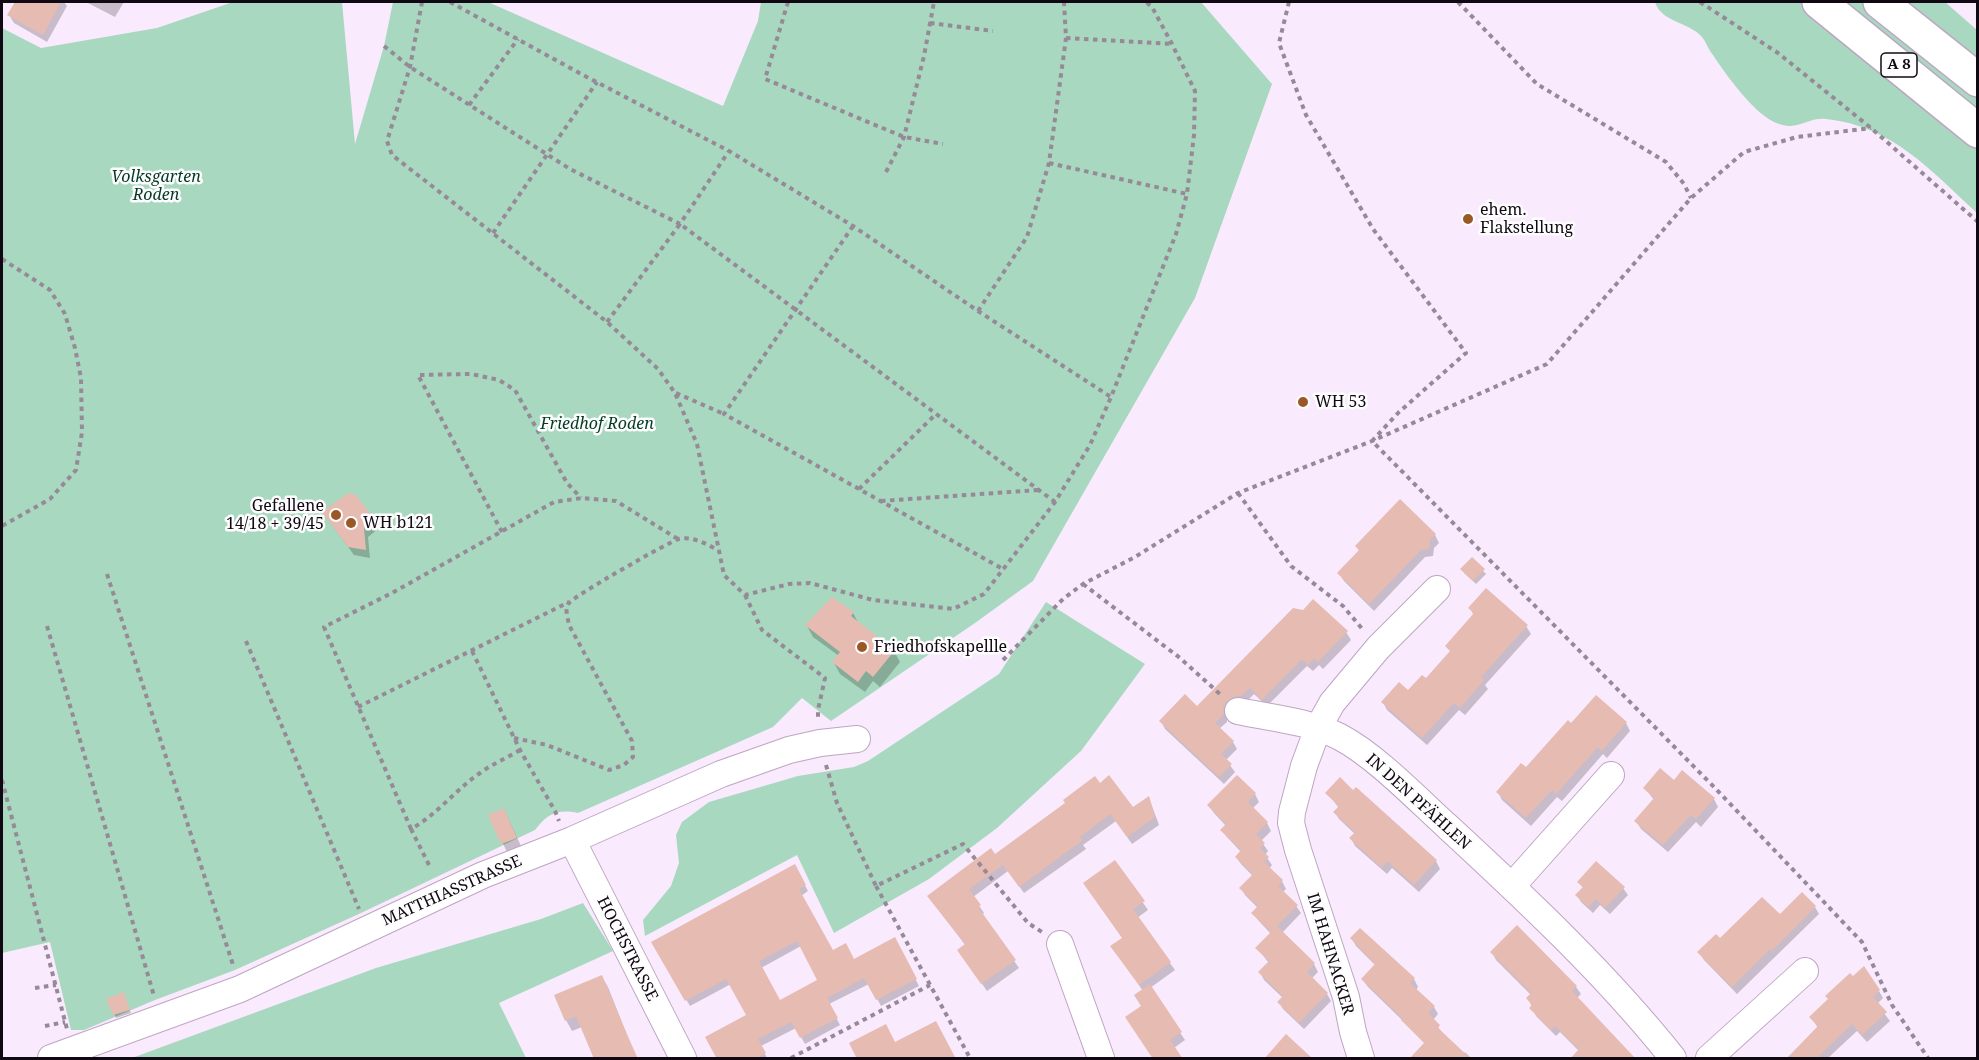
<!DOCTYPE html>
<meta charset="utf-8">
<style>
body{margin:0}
#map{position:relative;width:1979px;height:1060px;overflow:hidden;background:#faeafd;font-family:"Noto Serif",serif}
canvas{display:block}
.frame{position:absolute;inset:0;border:3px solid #100812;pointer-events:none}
</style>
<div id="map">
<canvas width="1979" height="1060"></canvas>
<div class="frame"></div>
</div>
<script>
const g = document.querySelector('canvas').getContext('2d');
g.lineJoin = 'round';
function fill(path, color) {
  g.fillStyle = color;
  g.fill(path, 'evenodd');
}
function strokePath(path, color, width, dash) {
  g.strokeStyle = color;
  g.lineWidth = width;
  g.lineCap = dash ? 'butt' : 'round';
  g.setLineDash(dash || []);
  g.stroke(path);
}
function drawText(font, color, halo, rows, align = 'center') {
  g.font = font + ' "Noto Serif",serif';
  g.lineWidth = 5;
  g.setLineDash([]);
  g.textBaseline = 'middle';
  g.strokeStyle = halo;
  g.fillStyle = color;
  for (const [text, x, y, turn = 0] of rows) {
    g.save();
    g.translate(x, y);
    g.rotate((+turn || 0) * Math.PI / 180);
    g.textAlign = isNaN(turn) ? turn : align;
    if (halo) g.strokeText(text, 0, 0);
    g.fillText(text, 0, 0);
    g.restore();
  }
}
fill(new Path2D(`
 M 233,2 L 342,2 L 355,144 L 384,46 L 393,2 L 488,2 L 723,106 L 758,21 L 761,2 L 1201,2 L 1272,84 L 1195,298 L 1033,581 L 975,623 L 831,721 L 802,698 L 773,727 L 578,813 C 558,809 548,813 535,830 L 361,913 L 235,970 L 155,1000 L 84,1030 L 71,1030 L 50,942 L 2,953 L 2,28 L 41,48 L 157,28 Z
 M 1655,2 L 1945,2 L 1977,30 L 1977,213 C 1931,171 1893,126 1826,119 C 1806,117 1798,133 1774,122 C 1753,112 1726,75 1713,55 C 1708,49 1706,41 1701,36 C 1688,22 1661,22 1655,2 Z
 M 1046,602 L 1145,664 L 1081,751 L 997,828 L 929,879 L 834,933 L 797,855 L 645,936 L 643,920 L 671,886 L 679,863 L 676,835 L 682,822 L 709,802 L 798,776 L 854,767 L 868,761 L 999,674 Z
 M 583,903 L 613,951 L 499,1003 L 526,1058 L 132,1058 L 376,968 L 541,919 Z`), '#a8d8bf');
fill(new Path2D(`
 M 16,2 L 64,2 L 67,6 L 47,42 L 14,23 L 9,15 Z
 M 86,2 L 124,2 L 115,17 Z
 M 329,521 L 374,521 L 378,529 L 368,537 L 370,558 L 354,555 Z
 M 1435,535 L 1439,543 L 1434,548 L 1433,556 L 1425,557 L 1374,611 L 1344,581 L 1339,573 L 1360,552 L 1356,546 Z
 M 1472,559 L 1486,574 L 1476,584 L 1464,573 Z
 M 1470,608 L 1526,626 L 1531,634 L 1485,685 L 1488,689 L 1465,715 L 1459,710 L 1427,745 L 1387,710 L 1383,702 L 1409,692 L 1426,680 L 1451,652 L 1474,616 Z
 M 853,613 L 859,624 L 894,651 L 900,662 L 880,687 L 873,681 L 865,692 L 840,674 L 834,663 L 839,656 L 813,637 L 807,626 Z
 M 1346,632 L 1351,640 L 1323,669 L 1319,665 L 1313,671 L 1307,666 L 1267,706 L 1254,694 L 1245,703 L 1227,716 L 1227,722 L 1219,729 L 1233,742 L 1237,749 L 1226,760 L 1235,772 L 1224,784 L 1165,729 L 1161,721 L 1197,708 Z
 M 1626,723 L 1630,731 L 1607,758 L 1603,754 L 1562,801 L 1557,797 L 1531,826 L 1502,800 L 1498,792 L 1526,769 L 1571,726 Z
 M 1674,782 L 1714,799 L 1718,807 L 1701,827 L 1696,822 L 1668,852 L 1641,829 L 1636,821 L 1654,800 L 1645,788 Z
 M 1099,785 L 1133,810 L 1149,798 L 1159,825 L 1132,844 L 1116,821 L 1083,845 L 1086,849 L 1024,893 L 1008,871 L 973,897 L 984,913 L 982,915 L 1019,968 L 987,991 L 964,958 L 966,946 L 934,904 L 995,856 Z
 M 1356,789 L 1436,861 L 1440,869 L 1419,892 L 1392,868 L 1387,874 L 1355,846 L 1351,838 L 1355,834 L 1339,819 L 1335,812 L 1339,808 L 1327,793 L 1353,792 Z
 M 1255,794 L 1259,802 L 1252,809 L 1267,823 L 1271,831 L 1261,841 L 1268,851 L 1265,855 L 1272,865 L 1269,869 L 1282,881 L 1286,889 L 1283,892 L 1296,906 L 1301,913 L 1282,933 L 1314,964 L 1318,972 L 1311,979 L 1327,994 L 1331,1001 L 1304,1029 L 1283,1009 L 1279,1002 L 1283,998 L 1264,980 L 1260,972 L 1269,963 L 1257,948 L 1271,934 L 1258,920 L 1253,913 L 1258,908 L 1245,895 L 1241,888 L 1253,876 L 1241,864 L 1236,857 L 1241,852 L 1227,837 L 1222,830 L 1226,826 L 1214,813 L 1209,806 Z
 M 504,809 L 521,846 L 507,852 L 490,816 Z
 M 1115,862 L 1148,910 L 1137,918 L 1175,970 L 1150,988 L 1185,1040 L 1174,1048 L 1143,1007 L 1143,991 L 1117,954 L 1123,939 Z
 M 794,866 L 808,891 L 801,896 L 832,952 L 854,961 L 894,939 L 919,986 L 881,1006 L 869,984 L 829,1004 L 840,1025 L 805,1044 L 796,1028 L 761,1046 L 767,1058 L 718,1058 L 748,1016 L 731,984 L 690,1006 L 653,942 ZM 801,946 L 819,981 L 779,1002 L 761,968 Z
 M 1579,882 L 1623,888 L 1628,895 L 1610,914 L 1600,905 L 1593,913 L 1581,902 L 1577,895 L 1583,888 Z
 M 1815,907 L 1819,914 L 1737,994 L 1704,960 L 1699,952 L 1720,941 L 1780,916 Z
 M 1360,930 L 1414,979 L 1418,987 L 1416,990 L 1434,1007 L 1438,1014 L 1433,1020 L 1443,1034 L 1464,1054 L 1465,1052 L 1471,1058 L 1411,1058 L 1430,1047 L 1368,987 L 1363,980 L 1376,966 L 1356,946 L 1352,939 Z
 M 1492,952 L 1576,987 L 1581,994 L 1577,998 L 1579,1051 L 1560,1032 L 1556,1036 L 1536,1016 L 1528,998 L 1531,995 L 1496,960 Z
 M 602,977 L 608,987 L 631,1045 L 582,1027 L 572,1031 L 566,1020 Z
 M 1879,991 L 1883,998 L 1877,1004 L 1890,1021 L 1867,1042 L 1857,1031 L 1828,1058 L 1788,1058 L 1818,1028 L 1811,1017 Z
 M 125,998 L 131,1013 L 116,1018 L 108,1000 Z`), '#0003');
fill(new Path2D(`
 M 15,2 L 61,2 L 43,35 L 7,15 Z
 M 348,493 L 356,495 L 375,520 L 364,528 L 366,550 L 348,547 L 322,512 Z
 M 1400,499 L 1436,534 L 1430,540 L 1429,549 L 1421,550 L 1369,604 L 1337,573 L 1359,550 L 1355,546 Z
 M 1472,557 L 1485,569 L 1473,581 L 1460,569 Z
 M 1486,588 L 1528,625 L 1481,677 L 1484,680 L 1460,708 L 1454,703 L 1422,738 L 1381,702 L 1399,682 L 1408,690 L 1422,675 L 1426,678 L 1450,651 L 1445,646 L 1474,613 L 1468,608 Z
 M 832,597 L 854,612 L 851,616 L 895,650 L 873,677 L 866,671 L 858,682 L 832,662 L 840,652 L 805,625 Z
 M 1313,599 L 1348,631 L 1318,662 L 1314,658 L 1308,665 L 1302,659 L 1262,700 L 1250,688 L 1241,696 L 1233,697 L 1226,702 L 1223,708 L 1224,714 L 1215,723 L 1234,741 L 1221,754 L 1232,764 L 1219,777 L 1159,721 L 1185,694 L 1197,706 L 1293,608 L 1303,610 Z
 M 1596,695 L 1627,722 L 1602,751 L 1598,747 L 1556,794 L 1552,790 L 1526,818 L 1496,792 L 1521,763 L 1526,767 L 1568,720 L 1571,723 Z
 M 1660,768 L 1674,780 L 1682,770 L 1715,798 L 1696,819 L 1691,815 L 1663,845 L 1634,821 L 1654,798 L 1643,788 Z
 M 1109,775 L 1133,807 L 1149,796 L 1155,817 L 1127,837 L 1110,814 L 1080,837 L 1083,840 L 1019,887 L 1003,865 L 969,889 L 981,905 L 978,907 L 1016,960 L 981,984 L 957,950 L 965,944 L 927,896 L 991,848 L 995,854 L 1065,803 L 1063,800 L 1095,776 L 1100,783 Z
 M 1237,775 L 1256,793 L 1248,802 L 1268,822 L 1256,834 L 1265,843 L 1260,848 L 1269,857 L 1264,862 L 1283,880 L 1278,886 L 1298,905 L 1277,926 L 1315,963 L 1307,972 L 1328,993 L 1299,1023 L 1277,1002 L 1283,996 L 1258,972 L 1269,961 L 1255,948 L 1271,932 L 1251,913 L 1258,906 L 1239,888 L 1253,874 L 1235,857 L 1241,850 L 1220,830 L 1226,824 L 1207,805 Z
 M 1340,777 L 1353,790 L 1356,787 L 1437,860 L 1414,885 L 1387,861 L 1382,868 L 1349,838 L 1355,832 L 1333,812 L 1339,806 L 1325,793 Z
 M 504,808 L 517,838 L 501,844 L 488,815 Z
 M 1115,860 L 1145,901 L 1133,909 L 1171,962 L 1139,985 L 1110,946 L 1122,938 L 1083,883 Z
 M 1596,861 L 1625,887 L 1605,908 L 1596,899 L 1588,907 L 1575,895 L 1583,887 L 1577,882 Z
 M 795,864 L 806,885 L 799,889 L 833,950 L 846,943 L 854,959 L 895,937 L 917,979 L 876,1000 L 864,978 L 827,998 L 838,1018 L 800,1038 L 791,1022 L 758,1039 L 766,1053 L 754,1059 L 717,1059 L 705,1037 L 746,1015 L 726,979 L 685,1001 L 651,942 ZM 797,941 L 817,980 L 780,1000 L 759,961 Z
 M 1802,892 L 1816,906 L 1772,951 L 1770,949 L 1732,987 L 1697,952 L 1716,934 L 1720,938 L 1762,897 L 1780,914 Z
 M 1517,925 L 1577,986 L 1572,991 L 1636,1059 L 1570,1059 L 1579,1049 L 1555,1026 L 1551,1030 L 1529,1008 L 1532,1005 L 1526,998 L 1531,993 L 1490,952 Z
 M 1360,928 L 1415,978 L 1410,983 L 1435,1006 L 1428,1013 L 1440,1025 L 1438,1028 L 1471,1059 L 1409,1059 L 1424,1043 L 1401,1020 L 1402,1018 L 1361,979 L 1375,964 L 1350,938 Z
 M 1864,966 L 1880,990 L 1873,997 L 1887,1012 L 1862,1035 L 1852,1024 L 1816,1059 L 1786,1059 L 1818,1026 L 1809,1017 L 1828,999 L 1825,996 L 1850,973 L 1853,976 Z
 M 602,975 L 626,1032 L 638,1059 L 594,1059 L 576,1016 L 565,1021 L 554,995 Z
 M 1150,984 L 1182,1032 L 1170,1040 L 1183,1059 L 1153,1059 L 1125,1017 L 1141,1006 L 1134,995 Z
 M 124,992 L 130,1010 L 113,1015 L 106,999 Z
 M 936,1021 L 956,1059 L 857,1059 L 849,1043 L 886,1024 L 895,1042 Z
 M 1286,1034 L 1313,1059 L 1264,1059 Z`), '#e5bbb2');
const minor = new Path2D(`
 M 1238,711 C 1271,718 1309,721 1340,737 C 1376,756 1417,799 1448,827 C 1527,900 1606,974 1673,1058
 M 572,840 L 683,1058
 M 1512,886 L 1611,775
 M 1060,944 L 1101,1058
 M 51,1058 L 240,989 L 483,875 L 572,840 L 721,774 L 789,750 L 820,743 L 857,739
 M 1361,1058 L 1353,1032 L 1346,997 L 1298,850 L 1291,823 L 1292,812 L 1304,766 L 1318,728 L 1332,703 L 1378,648 L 1437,589
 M 1709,1058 L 1805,971`);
const highway = new Path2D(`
 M 1819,2 L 1978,131
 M 1880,2 L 1978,80`);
strokePath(minor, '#bea5c3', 28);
strokePath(highway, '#bea5c3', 36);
strokePath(new Path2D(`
 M 422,2 L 410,67 L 387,141 L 392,155 L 607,322 L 658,369 L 675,393 L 697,444 L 724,575 L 745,595 L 789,584 L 810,583 L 873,600 L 953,609 L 984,594 L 1055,502 L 1090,445 L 1111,397 L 1176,234 L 1187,194 L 1194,135 L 1195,91 L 1172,44 L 1152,7 L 1146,2
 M 450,2 L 583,75 L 729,151 L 853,226 L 978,311 L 1111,397
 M 788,2 L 765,79 L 904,137 L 943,144
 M 1289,2 L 1279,43 L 1306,115 L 1373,229 L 1466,353 L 1399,412 L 1372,441 L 1717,790 L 1862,942 L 1892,1005 L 1928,1058
 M 1458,2 L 1537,84 L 1666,162 L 1684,184 L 1691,198
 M 1700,2 L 1778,53 L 1871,128 L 1978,222
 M 930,23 L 993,31
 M 1066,38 L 1172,44
 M 384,46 L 410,67 L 570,169 L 680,224 L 729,151
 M 469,105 L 518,39
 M 1049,163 L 1187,194
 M 886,172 L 904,137 L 924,56 L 934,2
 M 853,226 L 724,414 L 1003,569
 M 493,233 L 597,82
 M 2,259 L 50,290 L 65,314 L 75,348 L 81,378 L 82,432 L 76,470 L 50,499 L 2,526
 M 978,311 L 1027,237 L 1049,163 L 1066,38 L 1064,2
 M 607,322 L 680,224 L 1055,502
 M 676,393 L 724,414
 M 859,489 L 936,414
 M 1238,493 L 1291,566 L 1343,606 L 1364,631
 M 881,501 L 1038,490
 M 502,532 L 418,375 L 471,374 L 499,380 L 515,390 L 567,483 L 581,498
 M 107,574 L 234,968
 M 1083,584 L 1180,658 L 1222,696
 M 745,595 L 762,630 L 825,678 L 818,710 L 818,720
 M 47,626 L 154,996
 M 246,641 L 359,909
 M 472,651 L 520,750 L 555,811 L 559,821
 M 1003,660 L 1063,599 L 1083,584 L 1135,557 L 1238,493 L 1372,441 L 1547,364 L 1691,198 L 1744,152 L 1797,137 L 1871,128
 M 358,707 L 569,602
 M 514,738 L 547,745 L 609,770 L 624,765 L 633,757 L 632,741 L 569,625 C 568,618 564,608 569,603 C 574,596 670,541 679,539 C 693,536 706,544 718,550
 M 826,765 L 837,803 L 876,886 L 963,844 L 1028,923 L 1042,932
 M 2,780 L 67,1029
 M 411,829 L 324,627 L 392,593 L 554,502 L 582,498 L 616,501 L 678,539
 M 429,865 L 411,829 C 438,814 455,790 480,773 C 492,764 507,758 520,750
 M 876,886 L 970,1058
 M 35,988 L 56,985
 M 45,1026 L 65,1022
 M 791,1058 L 930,985`), '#968998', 4, [4.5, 4.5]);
strokePath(minor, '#fff', 26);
strokePath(highway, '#fff', 33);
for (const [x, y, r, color] of [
 [1468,219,6,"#9a5826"],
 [1303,402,6,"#9a5826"],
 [336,515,6,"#9a5826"],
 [351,523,6,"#9a5826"],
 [862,647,6,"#9a5826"]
]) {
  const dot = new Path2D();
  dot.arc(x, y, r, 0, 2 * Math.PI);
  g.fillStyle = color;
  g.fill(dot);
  strokePath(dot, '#fdfdfd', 2);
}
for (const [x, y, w] of [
 [1899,65,36]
]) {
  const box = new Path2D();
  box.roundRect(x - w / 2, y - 12, w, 24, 4.5);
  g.fillStyle = '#fdfdfd';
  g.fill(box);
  strokePath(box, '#100812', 1.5);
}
drawText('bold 15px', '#100812', null, [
 ["A 8",1899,65]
]);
drawText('italic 16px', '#033925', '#fdfdfd', [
 ["Volksgarten",156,177],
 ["Roden",156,195],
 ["Friedhof Roden",597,424]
]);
drawText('16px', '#100812', '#fdfdfd', [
 ["ehem.",1480,210],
 ["Flakstellung",1480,228],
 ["WH 53",1315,402],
 ["Gefallene",324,506,"right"],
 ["14/18 + 39/45",324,524,"right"],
 ["WH b121",363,523],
 ["Friedhofskapellle",874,647]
], 'left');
drawText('16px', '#100812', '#fdfdfd', [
 ["IN DEN PFÄHLEN",1418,802,42],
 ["MATTHIASSTRASSE",452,891,-24],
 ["HOCHSTRASSE",627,949,63],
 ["IM HAHNACKER",1330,954,73]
]);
</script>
